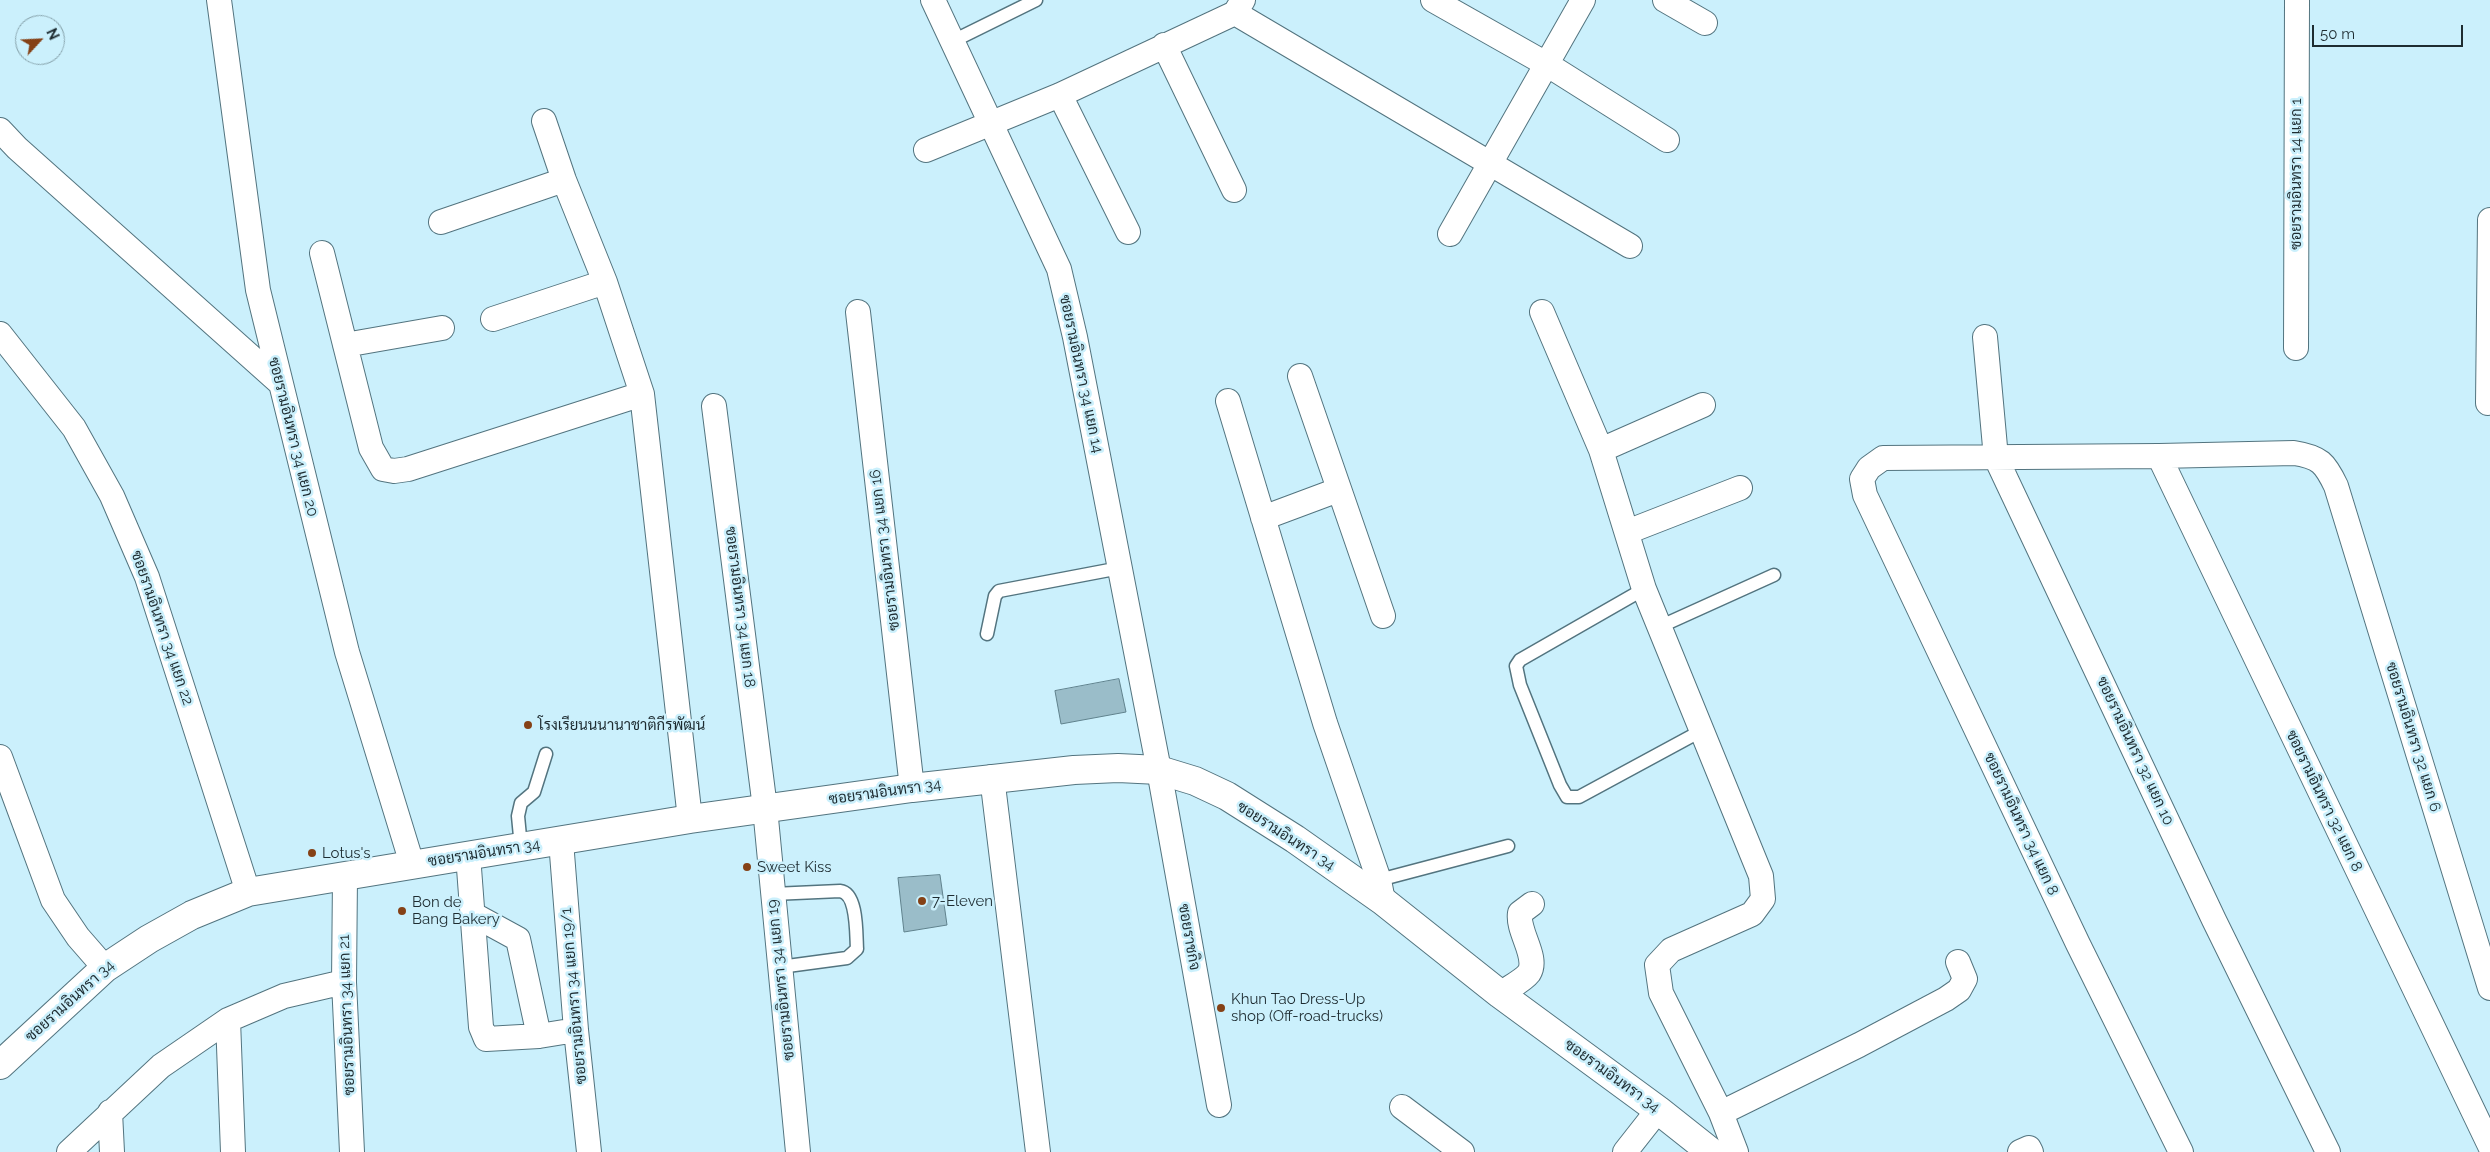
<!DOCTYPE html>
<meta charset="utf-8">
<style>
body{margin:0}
#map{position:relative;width:2490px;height:1152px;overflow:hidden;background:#cbf0fc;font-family:Raleway,sans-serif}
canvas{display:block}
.north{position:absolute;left:15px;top:15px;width:50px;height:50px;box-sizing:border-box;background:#cbf0fc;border:1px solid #86a2ab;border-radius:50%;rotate:65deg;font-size:14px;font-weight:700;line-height:20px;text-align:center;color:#1e2c31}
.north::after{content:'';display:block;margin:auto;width:18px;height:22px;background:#854116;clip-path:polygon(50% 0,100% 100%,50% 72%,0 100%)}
.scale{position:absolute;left:2312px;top:25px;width:151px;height:22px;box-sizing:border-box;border:2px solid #1e2c31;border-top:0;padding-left:6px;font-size:15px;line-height:18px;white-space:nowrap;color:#1e2c31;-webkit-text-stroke:4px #cbf0fc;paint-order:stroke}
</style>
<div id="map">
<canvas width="2490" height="1152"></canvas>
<div class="north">N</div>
<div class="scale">50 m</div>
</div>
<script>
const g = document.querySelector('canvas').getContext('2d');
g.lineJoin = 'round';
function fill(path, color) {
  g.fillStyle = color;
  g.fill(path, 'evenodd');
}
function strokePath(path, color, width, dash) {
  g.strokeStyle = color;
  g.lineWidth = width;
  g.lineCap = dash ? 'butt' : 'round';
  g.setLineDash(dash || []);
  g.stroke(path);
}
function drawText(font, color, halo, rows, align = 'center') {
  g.font = font + ' Raleway,Sarabun,sans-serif';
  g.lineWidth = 5;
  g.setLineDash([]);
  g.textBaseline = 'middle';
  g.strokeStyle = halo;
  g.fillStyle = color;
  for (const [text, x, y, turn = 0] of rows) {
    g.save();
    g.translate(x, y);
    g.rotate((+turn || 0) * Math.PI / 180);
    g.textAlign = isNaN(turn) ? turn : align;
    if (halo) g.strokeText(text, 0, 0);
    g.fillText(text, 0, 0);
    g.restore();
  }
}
const building = new Path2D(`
 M 1119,679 L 1126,712 L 1061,724 L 1055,691 Z
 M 940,875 L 947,925 L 904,932 L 898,878 Z`);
fill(building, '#9abdc9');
strokePath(building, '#60828d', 1);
const lane = new Path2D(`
 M 953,41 L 1036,0
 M 1644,589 L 1520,660 L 1516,666 L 1520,685 L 1560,785 L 1567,797 L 1579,797 L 1701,731
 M 1659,627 L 1774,575
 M 987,634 L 995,596 L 999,591 L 1120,568
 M 521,847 L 518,816 L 521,803 L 534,792 L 546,754
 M 1379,880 L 1508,846
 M 773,894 L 840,891 C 858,893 856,935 857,949 L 847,958 L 780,967`);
const street = new Path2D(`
 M 219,0 L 258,290 L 347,652 L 412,864
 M 933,0 L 1059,269 L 1075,337 L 1159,770 L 1219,1105
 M 1433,0 L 1548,65 L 1667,140
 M 1665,0 L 1705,23
 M 1235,13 L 1630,246
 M 1164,45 L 1234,190
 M 1060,95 L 1128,232
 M 544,121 L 564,180 L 605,282 L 642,394 L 690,819
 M 0,130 L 17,148 L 279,382
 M 926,150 L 1060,95 L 1235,13 L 1243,0
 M 441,222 L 564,180
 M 1450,234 L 1583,0
 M 322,253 L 371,448 L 383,469 L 394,471 L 408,469 L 642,394
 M 858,312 L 912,788
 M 1542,312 L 1601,450 L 1644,589 L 1761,876 L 1763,899 L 1752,914 L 1671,950 L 1657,965 L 1661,993 L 1721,1113 L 1736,1152
 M 493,319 L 605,282
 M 0,334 L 74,428 L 112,496 L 147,577 L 248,892
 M 1985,337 L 1996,458 L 2214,920 L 2328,1152
 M 345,345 L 442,328
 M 2296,348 L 2297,0
 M 1300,376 L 1383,616
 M 1228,401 L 1325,723 L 1379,880 L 1383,901
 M 2488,403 L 2490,220
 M 714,406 L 765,808 L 798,1152
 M 1601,450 L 1703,405
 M 2159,456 L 2490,1146
 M 1263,518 L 1338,490
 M 1627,532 L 1740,488
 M 0,757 L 53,900 L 78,937 L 105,968
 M 992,777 L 1038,1152
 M 561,841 L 576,1030 L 589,1152
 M 468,855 L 481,1027 L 486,1039 L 539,1036 L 576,1030
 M 345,877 L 344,982 L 352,1152
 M 474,915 L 518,939 L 539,1036
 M 1500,994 C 1508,988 1523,981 1529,973 C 1539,957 1517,932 1520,913 L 1532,904
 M 228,1020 L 233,1152
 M 1402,1107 L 1462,1152
 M 110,1112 L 112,1152
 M 1721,1113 L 1859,1045 L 1946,999 L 1959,990 L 1965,979 L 1958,962
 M 69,1152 L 161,1066 L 228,1020 L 284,996 L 344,982
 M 1625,1152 L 1658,1110
 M 2020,1152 L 2029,1148 L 2031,1152
 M 2181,1152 L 2078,944 L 1865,495 L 1862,479 L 1869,468 L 1883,458 L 2159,456 L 2294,453 C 2320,457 2325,463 2336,486 L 2490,988`);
const secondary = new Path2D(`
 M 0,1065 L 105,968 L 149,939 L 192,915 L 248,892 L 690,819 L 912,788 L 1074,770 L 1118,768 L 1159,770 L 1195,781 L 1227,796 L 1295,839 L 1383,901 L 1500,994 L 1658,1110 L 1711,1152`);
strokePath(lane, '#53747f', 15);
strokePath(street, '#53747f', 26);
strokePath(secondary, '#53747f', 30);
strokePath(lane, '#fff', 12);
strokePath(street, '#fff', 24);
strokePath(secondary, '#fff', 28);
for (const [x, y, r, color] of [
 [528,725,5,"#854116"],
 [312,853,5,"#854116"],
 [747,867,5,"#854116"],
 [922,901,5,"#854116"],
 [402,911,5,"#854116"],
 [1221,1008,5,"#854116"]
]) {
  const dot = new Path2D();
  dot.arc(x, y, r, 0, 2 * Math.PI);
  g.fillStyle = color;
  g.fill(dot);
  strokePath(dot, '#cbf0fc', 2);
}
drawText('15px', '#1e2c31', '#cbf0fc', [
 ["ซอยรามอินทรา 14 แยก 1",2296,174,-90],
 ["ซอยรามอินทรา 34 แยก 14",1081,374,78],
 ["ซอยรามอินทรา 34 แยก 20",293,437,76],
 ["ซอยรามอินทรา 34 แยก 16",885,550,-97],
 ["ซอยรามอินทรา 34 แยก 18",740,607,83],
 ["ซอยรามอินทรา 34 แยก 22",162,628,71],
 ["ซอยรามอินทรา 32 แยก 6",2413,737,73],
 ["ซอยรามอินทรา 32 แยก 10",2135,751,65],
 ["ซอยรามอินทรา 34",885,792,-8],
 ["ซอยรามอินทรา 32 แยก 8",2324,801,64],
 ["ซอยรามอินทรา 34 แยก 8",2021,824,65],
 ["ซอยรามอินทรา 34",1286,836,33],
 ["ซอยรามอินทรา 34",484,853,-9],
 ["ซอยราชกิจ",1189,937,80],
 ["ซอยรามอินทรา 34 แยก 19",781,980,-96],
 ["ซอยรามอินทรา 34 แยก 19/1",574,996,-95],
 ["ซอยรามอินทรา 34",70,1001,-42],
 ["ซอยรามอินทรา 34 แยก 21",347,1015,-92],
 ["ซอยรามอินทรา 34",1612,1076,36]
]);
drawText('15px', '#1e2c31', '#cbf0fc', [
 ["โรงเรียนนนานาชาติกีรพัฒน์",538,725],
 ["Lotus's",322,853],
 ["Sweet Kiss",757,867],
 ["7-Eleven",932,901],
 ["Bon de",412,902],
 ["Bang Bakery",412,919],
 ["Khun Tao Dress-Up",1231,999],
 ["shop (Off-road-trucks)",1231,1016]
], 'left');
</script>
